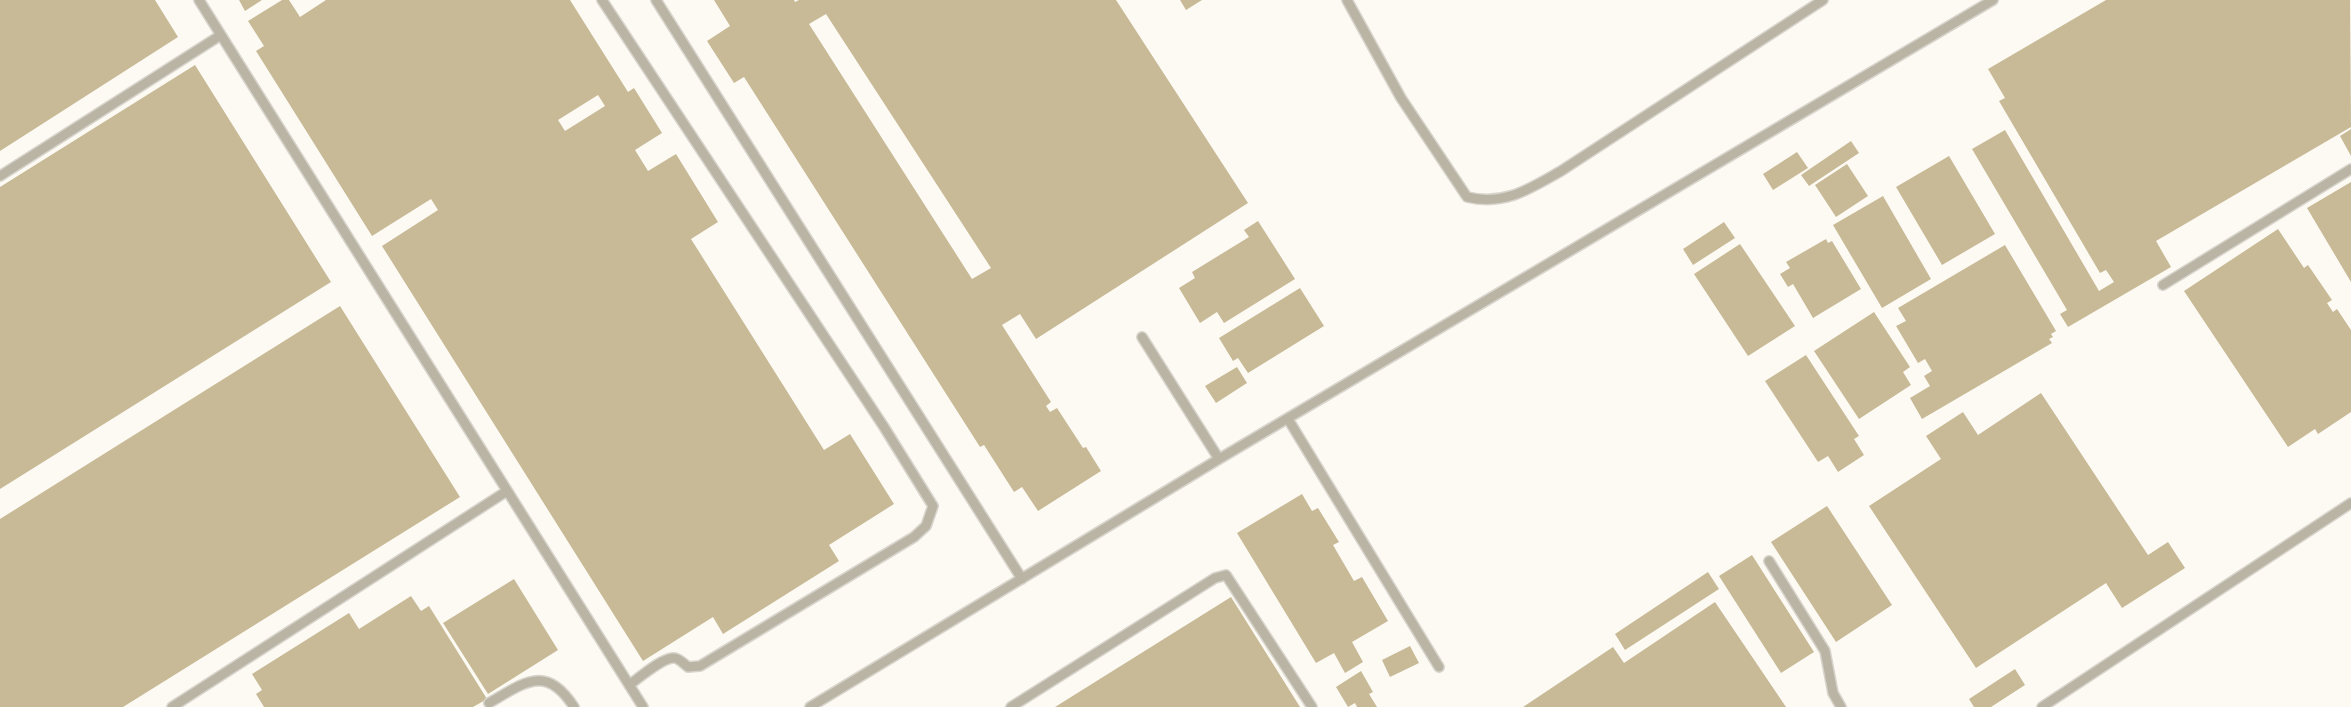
<!DOCTYPE html>
<style>
body{margin:0}
canvas{display:block;background:#fdfaf3}
</style>
<canvas width="2351" height="707"></canvas>
<script>
const g = document.querySelector('canvas').getContext('2d');
g.lineJoin = 'round';
function fill(path, color) {
  g.fillStyle = color;
  g.fill(path, 'evenodd');
}
function strokePath(path, color, width, dash) {
  g.strokeStyle = color;
  g.lineWidth = width;
  g.lineCap = dash ? 'butt' : 'round';
  g.setLineDash(dash || []);
  g.stroke(path);
}
fill(new Path2D(`
 M 0,0 L 155,0 L 178,37 L 0,151 Z
 M 239,0 L 262,0 L 245,11 Z
 M 282,0 L 289,0 L 300,17 L 326,0 L 570,0 L 628,92 L 634,88 L 662,133 L 635,150 L 648,171 L 676,154 L 718,222 L 691,239 L 824,450 L 850,434 L 894,504 L 829,545 L 839,561 L 723,634 L 713,617 L 643,661 L 382,246 L 438,210 L 431,199 L 372,236 L 256,51 L 264,46 L 248,21 ZM 598,95 L 605,106 L 565,131 L 558,120 Z
 M 714,0 L 794,0 L 795,2 L 799,0 L 1116,0 L 1248,203 L 1036,339 L 1020,314 L 1002,325 L 1051,402 L 1046,406 L 1050,412 L 1057,408 L 1083,448 L 1086,447 L 1101,471 L 1038,511 L 1022,487 L 1014,492 L 984,445 L 980,447 L 744,77 L 734,83 L 707,41 L 730,26 ZM 826,14 L 991,268 L 972,279 L 809,24 Z
 M 1180,0 L 1202,0 L 1186,10 Z
 M 2106,0 L 2350,0 L 2351,127 L 2156,241 L 2171,267 L 2068,327 L 2060,314 L 2067,310 L 1972,149 L 2005,130 L 2099,291 L 2114,282 L 2106,270 L 2100,273 L 1999,101 L 2005,98 L 1988,69 Z
 M 195,65 L 331,282 L 0,489 L 0,187 Z
 M 2351,129 L 2351,156 L 2340,136 Z
 M 1851,141 L 1859,153 L 1809,186 L 1801,175 Z
 M 1797,152 L 1808,168 L 1773,190 L 1763,174 Z
 M 1949,156 L 1995,234 L 1942,265 L 1896,187 Z
 M 1847,164 L 1868,196 L 1836,217 L 1815,185 Z
 M 2351,182 L 2351,282 L 2307,208 Z
 M 1883,196 L 1931,279 L 1882,308 L 1833,225 Z
 M 1258,221 L 1295,279 L 1224,323 L 1217,312 L 1200,323 L 1179,288 L 1195,278 L 1192,272 L 1249,237 L 1244,230 Z
 M 1724,222 L 1735,238 L 1693,265 L 1683,249 Z
 M 2278,229 L 2304,268 L 2308,265 L 2332,300 L 2327,303 L 2333,312 L 2337,309 L 2351,330 L 2351,412 L 2318,434 L 2315,429 L 2288,447 L 2184,291 Z
 M 1826,239 L 1828,243 L 1832,241 L 1861,289 L 1813,318 L 1793,284 L 1788,287 L 1780,274 L 1790,268 L 1786,262 Z
 M 1740,244 L 1795,326 L 1748,356 L 1694,274 Z
 M 2005,245 L 2056,331 L 2051,334 L 2053,337 L 2049,339 L 2052,343 L 1922,419 L 1910,398 L 1930,386 L 1924,376 L 1932,371 L 1925,359 L 1918,363 L 1896,326 L 1906,321 L 1898,308 Z
 M 1300,288 L 1324,326 L 1248,373 L 1238,358 L 1233,361 L 1219,338 Z
 M 340,306 L 460,497 L 123,707 L 0,707 L 0,519 Z
 M 1874,312 L 1910,367 L 1903,372 L 1911,385 L 1859,419 L 1814,351 Z
 M 1806,355 L 1859,436 L 1854,439 L 1864,455 L 1838,472 L 1828,456 L 1818,462 L 1765,381 Z
 M 1237,367 L 1247,383 L 1216,403 L 1205,386 Z
 M 2041,393 L 2148,555 L 2168,542 L 2185,568 L 2122,608 L 2106,583 L 1976,668 L 1869,506 L 1941,459 L 1926,436 L 1963,412 L 1978,435 Z
 M 1302,494 L 1312,511 L 1318,508 L 1339,542 L 1333,545 L 1354,581 L 1362,577 L 1388,621 L 1352,642 L 1363,662 L 1345,673 L 1334,653 L 1316,663 L 1237,533 Z
 M 1827,506 L 1892,605 L 1836,642 L 1771,542 Z
 M 1752,555 L 1814,652 L 1781,673 L 1719,576 Z
 M 1708,572 L 1719,589 L 1625,650 L 1615,634 Z
 M 514,579 L 558,650 L 488,694 L 443,623 Z
 M 411,596 L 421,611 L 429,606 L 487,699 L 473,707 L 264,707 L 256,694 L 262,690 L 252,674 L 349,613 L 359,629 Z
 M 1231,597 L 1300,707 L 1055,707 Z
 M 1715,602 L 1786,707 L 1523,707 L 1613,647 L 1624,663 Z
 M 1410,646 L 1419,663 L 1390,677 L 1382,660 Z
 M 2015,669 L 2025,685 L 1991,707 L 1974,707 L 1969,699 Z
 M 1361,671 L 1373,692 L 1369,694 L 1377,707 L 1357,707 L 1355,703 L 1348,707 L 1336,687 Z`), '#c8ba97');
const lane = new Path2D(`
 M 199,0 L 643,707
 M 602,0 L 884,427 L 933,506 L 926,526 L 914,537 L 700,666 L 688,667 C 684,664 679,658 674,658 C 663,657 639,678 629,685
 M 656,0 L 1022,579
 M 1347,0 L 1401,98 L 1467,197 C 1505,206 1529,189 1561,171 L 1823,0
 M 0,176 L 221,35
 M 2163,285 L 2351,169
 M 1142,337 L 1219,459
 M 1288,419 L 1439,667
 M 1769,561 L 1825,651 L 1833,693 L 1841,707
 M 489,703 C 524,683 546,663 574,707
 M 172,707 L 507,491
 M 810,707 L 1219,459 L 1993,0
 M 1011,707 L 1215,578 L 1226,575 L 1312,707
 M 2042,707 L 2351,503`);
strokePath(lane, '#d7d4cc', 12);
strokePath(lane, '#bab4a5', 9);
</script>
